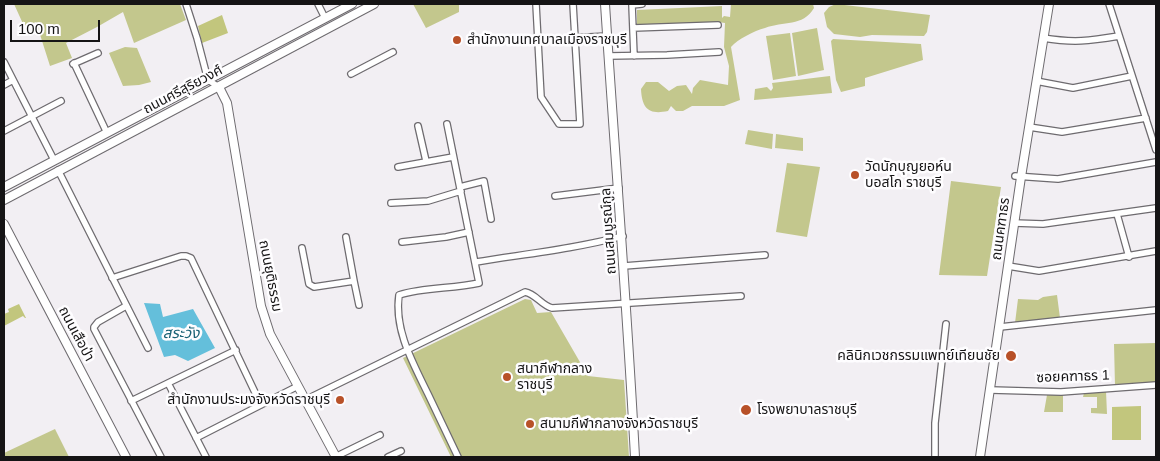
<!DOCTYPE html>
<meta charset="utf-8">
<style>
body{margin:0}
#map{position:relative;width:1160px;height:461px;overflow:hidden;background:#f2eff3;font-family:Helvetica,sans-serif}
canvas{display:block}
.frame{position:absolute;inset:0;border:5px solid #151415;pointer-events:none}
.scale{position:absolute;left:10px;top:20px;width:90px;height:22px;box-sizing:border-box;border:2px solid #151415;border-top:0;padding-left:6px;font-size:15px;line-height:18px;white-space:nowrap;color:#151415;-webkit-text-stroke:4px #fefdff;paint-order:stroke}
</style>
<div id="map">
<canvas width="1160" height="461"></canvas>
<div class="frame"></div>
<div class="scale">100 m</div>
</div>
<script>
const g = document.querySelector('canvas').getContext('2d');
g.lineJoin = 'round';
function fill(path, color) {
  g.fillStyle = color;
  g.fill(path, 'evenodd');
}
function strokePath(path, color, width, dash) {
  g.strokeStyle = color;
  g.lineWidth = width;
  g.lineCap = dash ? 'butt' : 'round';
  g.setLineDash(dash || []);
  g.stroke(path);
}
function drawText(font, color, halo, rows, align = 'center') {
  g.font = font + ' Helvetica,"Noto Sans Thai",sans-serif';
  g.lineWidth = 5;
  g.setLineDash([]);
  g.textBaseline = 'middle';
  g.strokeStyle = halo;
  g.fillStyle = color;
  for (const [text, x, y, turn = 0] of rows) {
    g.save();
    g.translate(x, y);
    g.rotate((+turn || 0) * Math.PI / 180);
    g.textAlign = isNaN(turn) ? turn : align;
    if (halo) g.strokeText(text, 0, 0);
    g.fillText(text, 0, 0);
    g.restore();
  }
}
fill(new Path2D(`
 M 14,4 L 180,4 L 186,20 L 134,43 L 123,12 L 97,27 L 66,43 L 72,58 L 50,66 L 36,22 L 24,26 Z
 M 413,4 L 459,4 L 459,12 L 426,28 Z
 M 731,4 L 813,4 L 814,8 C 803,27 783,21 765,28 C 754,31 738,39 731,47 L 740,100 L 724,106 L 692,106 L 683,111 L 676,111 L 671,106 L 668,111 C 649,115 642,109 641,89 L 646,82 L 658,82 L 669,91 L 677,86 L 686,85 L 692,94 L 693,88 L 700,80 L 728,85 L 729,66 L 724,47 L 725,23 L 718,22 L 637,25 L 637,10 L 722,6 L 722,18 L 724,16 L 730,17 Z
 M 836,4 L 930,15 L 927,32 L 924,36 L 872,35 L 860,37 L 834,34 L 827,27 L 824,13 L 829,7 Z
 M 817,28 L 824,70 L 798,76 L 792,33 Z
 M 790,33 L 796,76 L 773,80 L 766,36 Z
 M 833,39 L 921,44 L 923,60 L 865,78 L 865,86 L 841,92 L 836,80 L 831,41 Z
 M 125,47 L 137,48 L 151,82 L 139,85 L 123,86 L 109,53 Z
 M 830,76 L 832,93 L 754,100 L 755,89 L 767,87 L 771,91 L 773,88 L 772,83 Z
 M 748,130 L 773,134 L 772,149 L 745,144 Z
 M 776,134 L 803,138 L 803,151 L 775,148 Z
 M 787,163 L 820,167 L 807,237 L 776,232 Z
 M 951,181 L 1001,187 L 987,276 L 939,275 Z
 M 1057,295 L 1060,318 L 1015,323 L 1018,299 L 1038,300 L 1043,297 Z
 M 525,299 L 531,300 L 537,313 L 551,312 L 588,376 L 624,380 L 629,457 L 451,457 L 403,358 Z
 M 1156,343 L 1156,384 L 1135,383 L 1125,385 L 1124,384 L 1115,386 L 1114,344 Z
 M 1106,391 L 1107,414 L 1091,413 L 1091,408 L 1097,408 L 1097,397 L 1083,397 L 1084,393 Z
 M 1063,394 L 1063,412 L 1044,412 L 1047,395 Z
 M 55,429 L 69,457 L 5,457 L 4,453 Z`), '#c3c78d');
fill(new Path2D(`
 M 222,15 L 228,33 L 202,43 L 198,26 Z
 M 19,304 L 26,318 L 25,318 L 23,316 L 4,326 L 4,314 L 9,312 L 8,309 Z
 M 1141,406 L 1141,440 L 1112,440 L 1112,407 Z`), '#c2c67d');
fill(new Path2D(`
 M 144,303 L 160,304 L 163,317 L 193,309 L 215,348 L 188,361 L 175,355 L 164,357 Z`), '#64bfdb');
const street = new Path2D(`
 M 186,4 L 197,38 L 208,80 L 219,87
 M 318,4 L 325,18
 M 536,4 L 541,97 L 559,124 L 580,124 L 573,4
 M 1109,4 L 1156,150
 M 633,28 L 718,25
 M 1043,38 C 1074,43 1089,41 1119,36
 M 509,40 L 538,40 L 607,36
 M 609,56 L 667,55 L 719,52
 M 634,56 L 632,5 L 642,4
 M 4,62 L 54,160
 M 74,63 L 107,133
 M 73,64 L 98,53
 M 351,74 L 393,52
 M 1036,81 L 1073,88 L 1132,76
 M 4,85 L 13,80
 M 447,124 L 479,283 C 453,289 425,287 399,295 C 394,330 413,363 428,394 C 438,415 448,436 458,457
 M 418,126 L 426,161
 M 1029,127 L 1062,132 L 1146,118
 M 4,131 L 61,101
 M 398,167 L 453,157
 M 58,170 L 148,348
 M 1015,176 L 1058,179 L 1156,162
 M 460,187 L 484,181 L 491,219
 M 555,196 L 619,188
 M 391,203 L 428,201 L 461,191
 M 1117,214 L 1129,257
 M 1014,223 L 1043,224 L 1156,208
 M 402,242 L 446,237 L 469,232
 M 302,248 L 309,284 L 314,287 L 354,281 L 346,237
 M 476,262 C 525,254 574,249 623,236
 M 624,266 L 765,255
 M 1008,266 L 1039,271 L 1156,251
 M 112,278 L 181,256 L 186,256 L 191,258 L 261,405
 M 354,281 L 359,305
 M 126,306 L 98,322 L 94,327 L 94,329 L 161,457
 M 1000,327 L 1156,310
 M 168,383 L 206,457
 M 991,390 L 1061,392 L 1156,385
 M 305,400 L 525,292 C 536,294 541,305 552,308 L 741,296
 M 131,401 L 236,350
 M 196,438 L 298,386
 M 335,457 L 380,435
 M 388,457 L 401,451
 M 935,457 L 935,423 L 946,324`);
const secondary = new Path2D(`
 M 605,4 C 615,155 627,306 635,457
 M 219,87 L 227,103 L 261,306 L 270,334 L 336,457
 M 4,187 L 352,4
 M 4,200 L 374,4
 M 4,224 L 126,457
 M 980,457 L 1021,177 L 1049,4`);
strokePath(street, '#6e6b6f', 8);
strokePath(secondary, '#6e6b6f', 10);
strokePath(street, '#fff', 5.5);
strokePath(secondary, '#fff', 8);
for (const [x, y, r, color] of [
 [457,40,5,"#b85128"],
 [855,175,5,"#b85128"],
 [1011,356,6,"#b85128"],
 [507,377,5,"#b85128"],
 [340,400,5,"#b85128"],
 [746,410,6,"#b85128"],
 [530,424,5,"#b85128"]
]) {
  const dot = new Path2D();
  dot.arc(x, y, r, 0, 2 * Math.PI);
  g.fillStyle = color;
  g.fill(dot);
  strokePath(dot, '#fefdff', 2);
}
drawText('14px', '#151415', '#fefdff', [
 ["สำนักงานเทศบาลเมืองราชบุรี",467,40],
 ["วัดนักบุญยอห์น",865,167],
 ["บอสโก ราชบุรี",865,183],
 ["คลินิกเวชกรรมแพทย์เทียนชัย",1000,356,"right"],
 ["สนากีฬากลาง",517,369],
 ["ราชบุรี",517,385],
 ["สำนักงานประมงจังหวัดราชบุรี",330,400,"right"],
 ["โรงพยาบาลราชบุรี",757,410],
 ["สนามกีฬากลางจังหวัดราชบุรี",540,424]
], 'left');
drawText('14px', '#151415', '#fefdff', [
 ["ถนนศรีสุริยวงศ์",183,90,-28],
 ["ถนนคฑาธร",1001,229,-82],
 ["ถนนสมบูรณ์กูล",609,231,-94],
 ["ถนนยุติธรรม",270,276,79],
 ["ถนนเสือป่า",76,334,62],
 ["ซอยคฑาธร 1",1073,377,-2]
]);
drawText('italic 15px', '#186175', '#fefdff', [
 ["สระวัง",181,334]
]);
</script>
